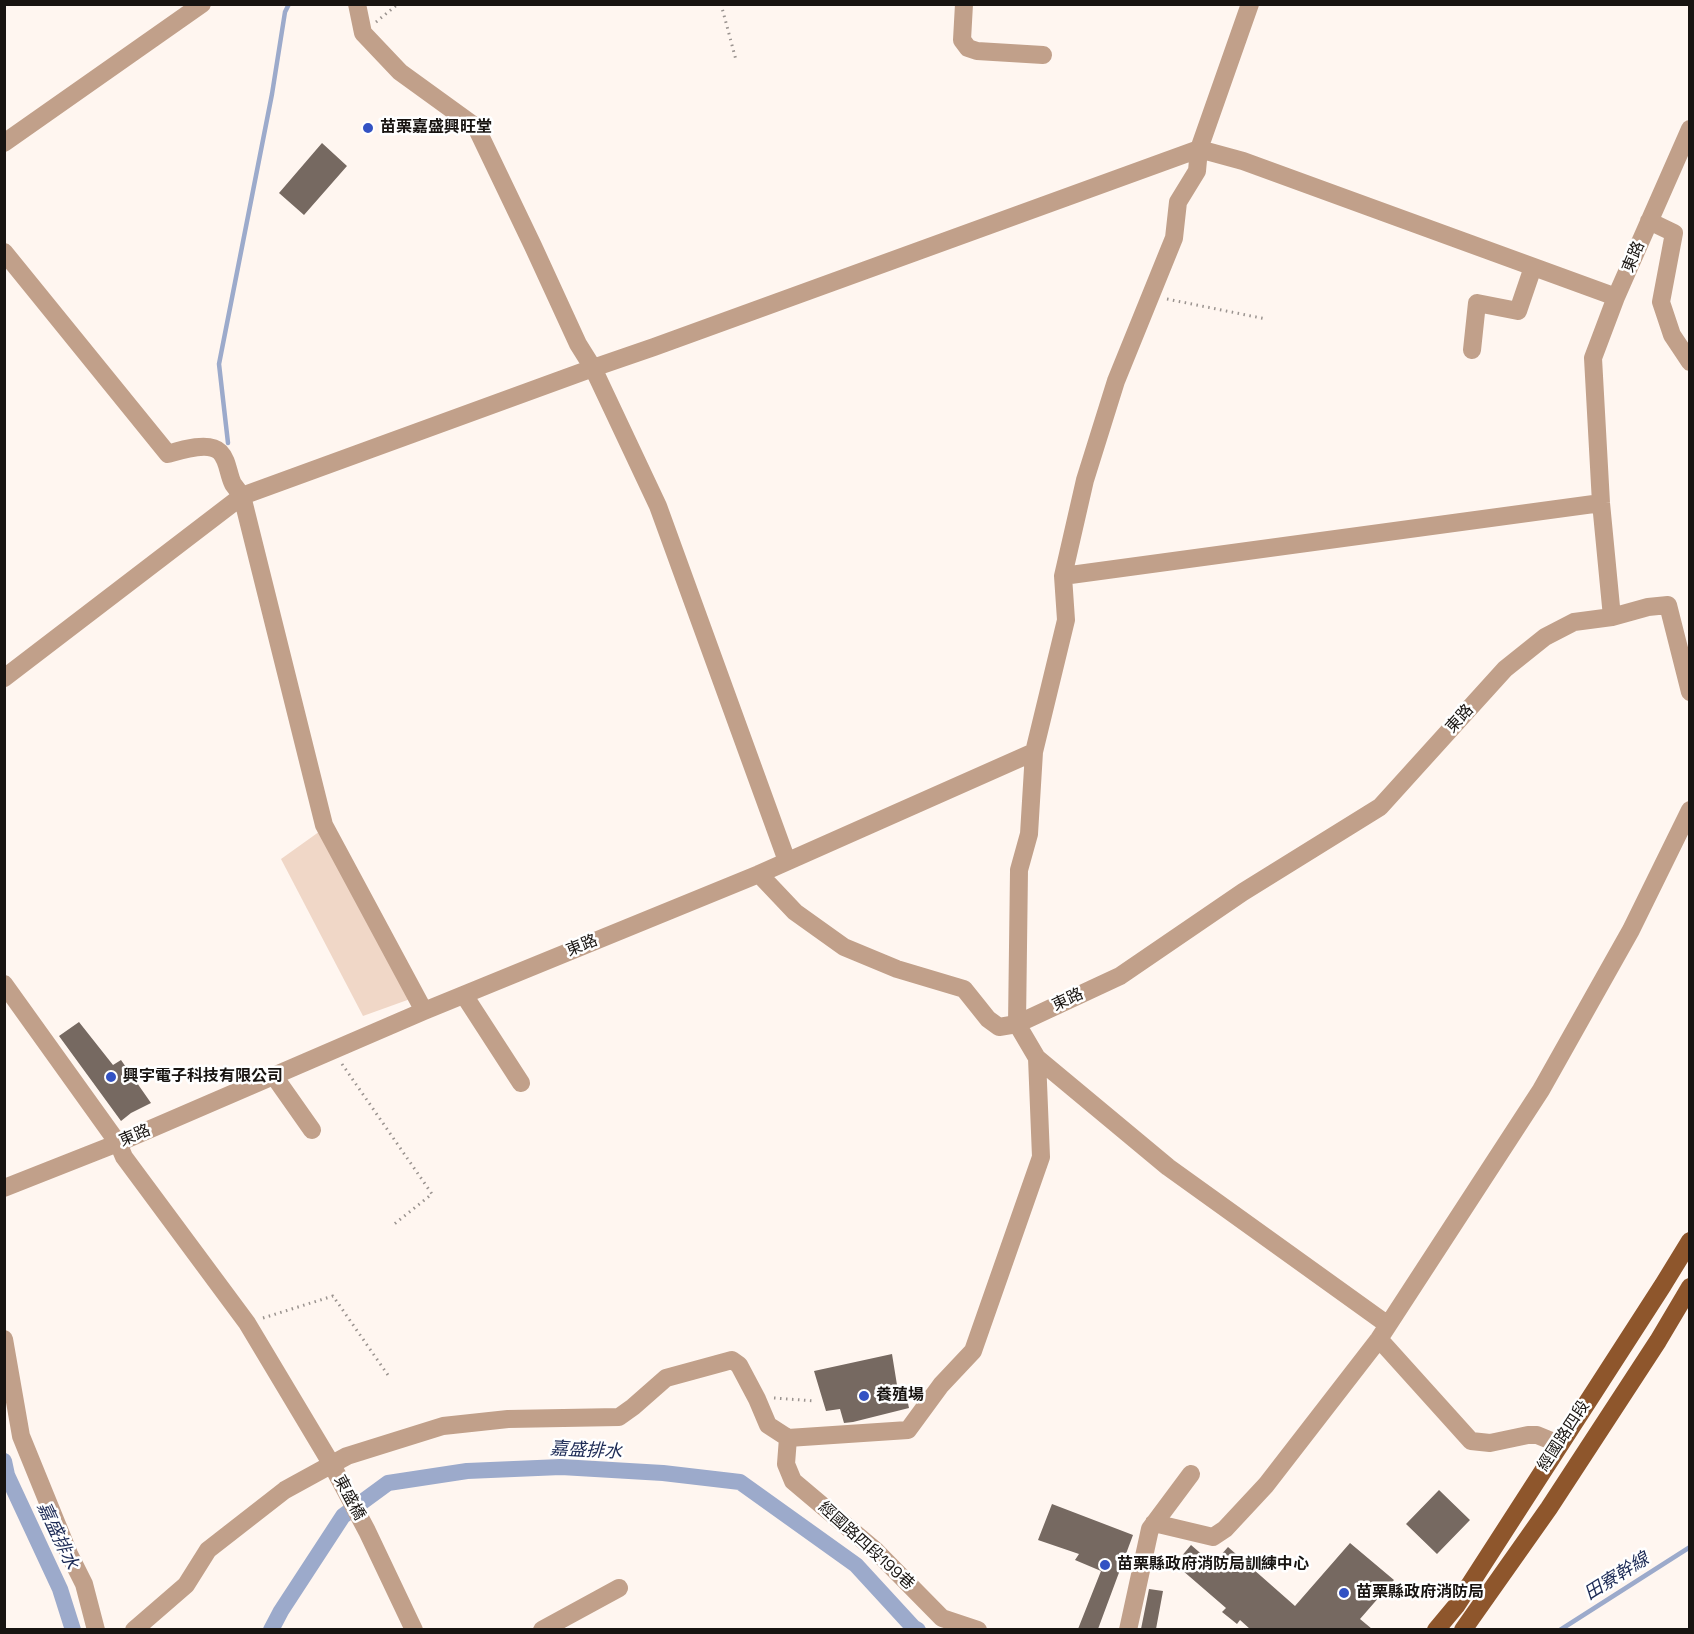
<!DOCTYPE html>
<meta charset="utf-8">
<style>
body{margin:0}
#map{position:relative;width:1694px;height:1634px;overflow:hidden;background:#fff6f0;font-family:"Space Grotesk",sans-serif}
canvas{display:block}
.frame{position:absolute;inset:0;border:6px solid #181411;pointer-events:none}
</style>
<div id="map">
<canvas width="1694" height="1634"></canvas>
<div class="frame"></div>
</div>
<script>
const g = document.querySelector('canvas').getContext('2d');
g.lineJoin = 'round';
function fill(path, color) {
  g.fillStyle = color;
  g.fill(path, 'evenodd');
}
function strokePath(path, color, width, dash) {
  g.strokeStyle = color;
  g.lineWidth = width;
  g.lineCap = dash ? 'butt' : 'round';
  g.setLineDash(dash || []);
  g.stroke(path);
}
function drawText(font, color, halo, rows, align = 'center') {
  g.font = font + ' "Space Grotesk","Noto Sans TC",sans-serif';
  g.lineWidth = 5;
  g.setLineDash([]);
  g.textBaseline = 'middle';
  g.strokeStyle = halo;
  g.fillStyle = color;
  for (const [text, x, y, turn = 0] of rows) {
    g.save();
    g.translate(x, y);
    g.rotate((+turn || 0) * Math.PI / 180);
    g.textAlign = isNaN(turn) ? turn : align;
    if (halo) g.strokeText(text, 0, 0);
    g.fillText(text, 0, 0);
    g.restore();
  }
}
fill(new Path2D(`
 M 323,829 L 413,998 L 363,1016 L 281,859 Z`), '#f0d7c7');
strokePath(new Path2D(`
 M 228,443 L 219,364 L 272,94 L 285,12 L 289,4
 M 1560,1630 L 1690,1547`), '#9caacb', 4.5);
strokePath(new Path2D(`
 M 4,1461 L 7,1475 L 60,1589 L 73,1630
 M 271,1630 L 281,1611 L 343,1516 L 388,1483 L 467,1471 L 561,1467 L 663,1473 L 740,1482 L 856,1565 L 913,1627 L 918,1630`), '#9caacb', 16);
fill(new Path2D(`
 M 322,143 L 347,166 L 304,215 L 279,193 Z
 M 79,1022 L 113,1065 L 121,1060 L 151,1103 L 131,1113 L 121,1121 L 59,1036 Z
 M 892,1354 L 897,1385 L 904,1385 L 909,1408 L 853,1422 L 844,1423 L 840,1409 L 826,1411 L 814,1371 Z
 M 1439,1490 L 1470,1520 L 1437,1554 L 1406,1524 Z
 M 1052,1504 L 1133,1535 L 1098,1629 L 1078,1629 L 1101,1571 L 1075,1560 L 1079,1554 L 1038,1540 Z
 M 1350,1543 L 1394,1580 L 1360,1619 L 1372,1629 L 1250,1629 L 1240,1620 L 1237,1624 L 1222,1612 L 1226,1608 L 1175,1564 L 1191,1545 L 1213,1564 L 1228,1547 L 1295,1606 Z
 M 1149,1589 L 1163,1591 L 1156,1629 L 1141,1629 Z`), '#766961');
strokePath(new Path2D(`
 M 721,4 L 736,60
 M 376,22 L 398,4
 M 1167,299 L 1266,319
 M 342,1064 L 432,1194 L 393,1225
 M 263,1318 L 333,1296 L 390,1378
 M 774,1398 L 815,1401`), '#9a938f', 3, [1.5, 4.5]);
strokePath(new Path2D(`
 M 357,4 L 363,33 L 400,72 L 476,127 L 533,246 L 578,344 L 593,368 L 654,347 L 1199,149 L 1250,4
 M 964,4 L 962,40 L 968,48 L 977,51 L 1043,55
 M 4,143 L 202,4
 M 1649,221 L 1674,233 L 1661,302 L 1672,335 L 1690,362
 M 4,252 L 168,454 C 181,450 209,441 220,452 C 228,460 228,474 233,484 C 236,488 239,492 242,496 L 324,825 L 424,1011
 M 1472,350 L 1477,303 L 1518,311 L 1533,267
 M 1063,576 L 1601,503
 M 1612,617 L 1601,503 L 1593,358 L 1616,297 L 1690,129
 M 4,678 L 242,496 L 593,368 L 658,506 L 787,861
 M 759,874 L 795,912 L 844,947 L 897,969 L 964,989 L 988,1019 L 999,1027 L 1017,1024 L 1120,976 L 1243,892 L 1380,807 L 1505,669 L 1545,637 L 1574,622 L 1612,617 L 1648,607 L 1668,605 L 1690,692
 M 4,984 L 118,1143 L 124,1157 L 247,1323 L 332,1465 L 367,1531 L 414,1630
 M 464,995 L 521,1083
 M 1037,1058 L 1168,1167 L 1388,1325
 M 274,1076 L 312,1130
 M 4,1188 L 118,1143 L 424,1011 L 759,874 L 1034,752 L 1066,620 L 1063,576 L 1085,480 L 1116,381 L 1174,238 L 1178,202 L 1197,171 L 1199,149 L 1243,161 L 1616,297
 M 4,1339 L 21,1436 L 69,1554 L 84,1584 L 96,1630
 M 1379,1339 L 1471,1441 L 1490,1443 L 1528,1435 L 1537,1435 L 1559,1444
 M 788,1438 L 786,1464 L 793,1481 L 876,1551 L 942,1618 L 978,1630
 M 1154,1523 L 1213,1537 L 1225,1529 L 1266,1485 L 1379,1339 L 1541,1090 L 1631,930 L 1690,810
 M 134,1630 L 186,1585 L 208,1550 L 285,1490 L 347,1456 L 443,1426 L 508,1419 L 619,1417 L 633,1407 L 666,1378 L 732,1360 L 739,1365 L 757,1399 L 768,1425 L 788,1438 L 908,1430 L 941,1385 L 973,1351 L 1041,1157 L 1037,1058 L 1017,1024 L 1019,870 L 1029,834 L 1034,752
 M 542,1630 L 619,1588
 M 1128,1630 L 1150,1529 L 1191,1474`), '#c1a08a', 18);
strokePath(new Path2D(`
 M 1436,1630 L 1456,1606 L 1663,1285 L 1690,1241
 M 1463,1630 L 1549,1508 L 1658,1341 L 1690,1287`), '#8e562c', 18);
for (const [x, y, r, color] of [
 [368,128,6,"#3352c3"],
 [111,1077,6,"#3352c3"],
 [864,1396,6,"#3352c3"],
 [1105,1565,6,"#3352c3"],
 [1344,1593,6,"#3352c3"]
]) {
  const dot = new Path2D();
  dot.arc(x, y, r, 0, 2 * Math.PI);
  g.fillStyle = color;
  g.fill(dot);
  strokePath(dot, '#fff', 2);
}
drawText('bold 16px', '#181411', '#fff', [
 ["苗栗嘉盛興旺堂",380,128],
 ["興宇電子科技有限公司",123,1077],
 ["養殖場",876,1396],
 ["苗栗縣政府消防局訓練中心",1117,1565],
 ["苗栗縣政府消防局",1356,1593]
], 'left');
drawText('16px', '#181411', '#fff', [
 ["東路",1634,257,-67],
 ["東路",1460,719,-48],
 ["東路",582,946,-22],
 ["東路",1068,1000,-25],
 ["東路",135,1136,-23],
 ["經國路四段",1564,1436,-57],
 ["東盛橋",349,1498,62],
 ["經國路四段199巷",866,1546,42]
]);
drawText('italic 18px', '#1c2a55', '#fff', [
 ["嘉盛排水",586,1451,3],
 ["嘉盛排水",57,1536,65],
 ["田寮幹線",1617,1577,-32]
]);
</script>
